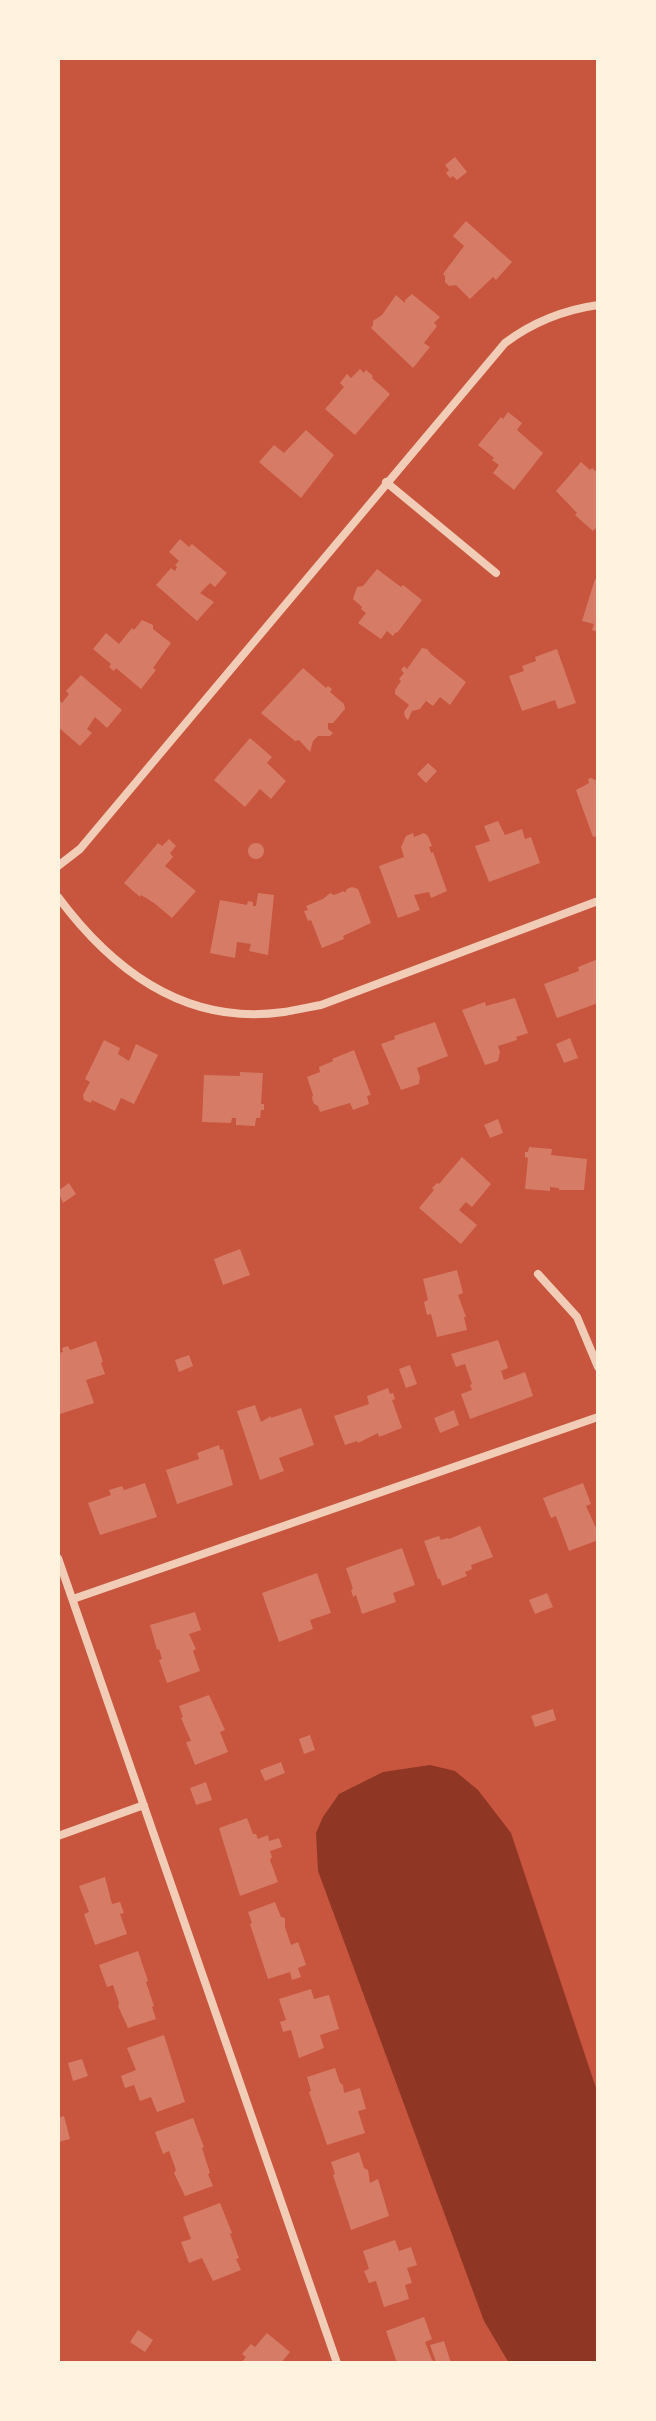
<!DOCTYPE html>
<style>
body{margin:0}
#map{position:relative;width:656px;height:2421px;overflow:hidden;background:#c8553d;font-family:"Alegreya Sans",sans-serif}
canvas{display:block}
.frame{position:absolute;inset:0;border:60px solid #fff3e0;pointer-events:none}
</style>
<div id="map">
<canvas width="656" height="2421"></canvas>
<div class="frame"></div>
</div>
<script>
const g = document.querySelector('canvas').getContext('2d');
g.lineJoin = 'round';
function fill(path, color) {
  g.fillStyle = color;
  g.fill(path, 'evenodd');
}
function strokePath(path, color, width, dash) {
  g.strokeStyle = color;
  g.lineWidth = width;
  g.lineCap = dash ? 'butt' : 'round';
  g.setLineDash(dash || []);
  g.stroke(path);
}
fill(new Path2D(`
 M 430,1765 L 455,1771 L 478,1790 L 511,1833 L 598,2094 L 598,2363 L 509,2363 L 484,2321 L 318,1871 L 316,1833 L 323,1817 L 339,1794 L 383,1772 Z`), '#8f3625');
fill(new Path2D(`
 M 455,157 L 467,172 L 457,180 L 453,176 L 450,178 L 446,173 L 449,170 L 445,165 Z
 M 466,221 L 512,262 L 496,280 L 493,277 L 470,299 L 456,285 L 449,286 L 445,282 L 445,276 L 443,274 L 464,246 L 453,236 Z
 M 412,294 L 440,317 L 434,323 L 437,326 L 424,343 L 430,347 L 413,368 L 371,328 L 373,325 L 373,321 L 382,315 L 396,295 L 405,303 L 405,300 Z
 M 360,369 L 364,373 L 366,370 L 373,376 L 372,378 L 390,394 L 355,435 L 325,409 L 344,387 L 340,383 L 347,374 L 351,378 Z
 M 508,412 L 522,423 L 517,430 L 543,453 L 514,490 L 493,473 L 499,465 L 492,460 L 494,458 L 478,445 L 501,417 L 503,419 Z
 M 306,430 L 334,455 L 301,498 L 259,462 L 274,445 L 284,453 Z
 M 581,462 L 590,470 L 592,468 L 598,473 L 598,526 L 593,531 L 575,515 L 577,513 L 556,491 Z
 M 180,539 L 189,547 L 192,544 L 227,573 L 215,587 L 210,583 L 200,593 L 214,602 L 197,621 L 156,585 L 171,568 L 175,571 L 177,567 L 175,565 L 179,561 L 169,552 Z
 M 377,569 L 401,587 L 403,585 L 422,600 L 397,633 L 396,632 L 393,636 L 387,631 L 381,639 L 358,623 L 366,613 L 361,609 L 362,607 L 353,599 L 357,587 L 363,586 Z
 M 595,579 L 598,580 L 598,632 L 592,630 L 594,624 L 582,621 Z
 M 142,620 L 153,625 L 153,629 L 171,643 L 153,668 L 156,670 L 141,689 L 116,668 L 114,671 L 109,667 L 111,664 L 93,649 L 106,633 L 119,644 L 132,628 L 134,630 Z
 M 422,648 L 427,649 L 432,655 L 466,682 L 450,705 L 440,697 L 433,706 L 426,701 L 420,709 L 412,711 L 408,720 L 405,717 L 404,712 L 409,705 L 395,694 L 395,690 L 401,681 L 399,679 L 404,673 L 401,670 L 404,666 L 407,669 Z
 M 557,649 L 576,703 L 558,709 L 555,700 L 522,711 L 509,676 L 524,671 L 522,666 L 536,661 L 535,657 Z
 M 303,668 L 326,688 L 328,686 L 332,689 L 330,692 L 344,704 L 345,709 L 333,723 L 328,723 L 328,729 L 333,733 L 330,736 L 318,736 L 313,741 L 310,752 L 299,740 L 295,741 L 261,713 Z
 M 81,675 L 122,710 L 107,728 L 95,717 L 87,729 L 92,733 L 80,746 L 58,727 L 58,699 L 62,703 L 69,694 L 66,691 Z
 M 250,738 L 272,757 L 267,763 L 286,781 L 271,799 L 260,789 L 245,807 L 214,780 Z
 M 428,763 L 437,771 L 426,783 L 417,774 Z
 M 591,778 L 598,781 L 598,836 L 593,837 L 576,790 L 589,783 L 588,779 Z
 M 498,821 L 505,835 L 522,829 L 525,839 L 531,837 L 540,863 L 489,882 L 475,846 L 490,841 L 484,826 Z
 M 413,833 L 414,837 L 424,833 L 428,836 L 432,846 L 429,847 L 431,853 L 433,852 L 447,891 L 431,898 L 429,892 L 414,895 L 420,910 L 398,918 L 379,866 L 404,857 L 401,847 L 406,836 Z
 M 169,839 L 176,846 L 170,853 L 173,857 L 165,866 L 196,891 L 172,918 L 154,903 L 141,895 L 140,897 L 124,883 L 158,843 L 162,846 Z
 M248 851a8 8 0 1 1 16 0a8 8 0 1 1-16 0Z
 M 352,887 L 358,889 L 371,923 L 343,936 L 344,939 L 322,948 L 311,920 L 308,921 L 304,911 L 308,910 L 306,906 L 323,899 L 330,893 L 334,895 L 344,891 L 345,893 L 347,889 Z
 M 258,893 L 274,895 L 268,955 L 249,951 L 251,944 L 237,942 L 235,958 L 210,953 L 220,900 L 247,905 L 248,901 L 253,902 L 253,906 L 256,906 Z
 M 598,959 L 598,1003 L 557,1018 L 544,984 L 579,971 L 578,967 Z
 M 515,998 L 528,1033 L 516,1037 L 517,1040 L 498,1046 L 500,1052 L 498,1061 L 485,1065 L 462,1010 L 485,1002 L 486,1006 Z
 M 435,1022 L 448,1056 L 417,1068 L 420,1077 L 419,1084 L 401,1090 L 381,1044 L 395,1039 L 394,1036 Z
 M 570,1038 L 578,1058 L 564,1063 L 556,1044 Z
 M 104,1040 L 120,1048 L 118,1054 L 129,1061 L 136,1044 L 158,1055 L 134,1104 L 121,1098 L 115,1111 L 92,1100 L 91,1103 L 84,1100 L 83,1095 L 90,1082 L 85,1079 Z
 M 354,1050 L 371,1095 L 367,1096 L 369,1104 L 353,1110 L 350,1103 L 320,1112 L 318,1106 L 314,1104 L 312,1098 L 313,1095 L 307,1077 L 320,1072 L 319,1067 L 333,1061 L 332,1059 Z
 M 240,1072 L 263,1073 L 261,1104 L 264,1104 L 264,1110 L 261,1110 L 260,1118 L 256,1118 L 255,1126 L 236,1125 L 236,1118 L 232,1118 L 231,1123 L 202,1122 L 204,1075 L 240,1076 Z
 M 498,1119 L 503,1133 L 490,1138 L 484,1125 Z
 M 529,1147 L 552,1149 L 551,1155 L 587,1159 L 584,1190 L 559,1190 L 559,1188 L 550,1187 L 550,1191 L 525,1189 L 528,1158 L 525,1157 L 525,1152 L 528,1152 Z
 M 462,1157 L 491,1184 L 472,1207 L 466,1202 L 459,1210 L 477,1225 L 461,1244 L 419,1208 L 434,1190 L 432,1188 L 437,1183 L 439,1184 Z
 M 69,1183 L 76,1194 L 63,1203 L 58,1191 Z
 M 240,1249 L 250,1275 L 223,1285 L 214,1259 Z
 M 457,1270 L 463,1293 L 458,1295 L 466,1317 L 464,1317 L 467,1330 L 437,1337 L 431,1314 L 427,1315 L 424,1302 L 428,1300 L 423,1279 Z
 M 498,1340 L 508,1368 L 501,1371 L 504,1380 L 525,1372 L 533,1396 L 470,1419 L 461,1394 L 472,1390 L 470,1385 L 472,1384 L 465,1364 L 456,1367 L 451,1354 Z
 M 96,1341 L 103,1362 L 101,1363 L 105,1374 L 86,1380 L 94,1403 L 60,1414 L 58,1409 L 58,1353 L 63,1352 L 62,1348 L 68,1346 L 70,1350 Z
 M 189,1355 L 193,1366 L 179,1372 L 175,1360 Z
 M 410,1365 L 417,1384 L 406,1388 L 399,1369 Z
 M 388,1388 L 390,1394 L 393,1393 L 395,1399 L 392,1400 L 402,1428 L 379,1437 L 378,1433 L 358,1443 L 357,1441 L 345,1445 L 334,1416 L 369,1404 L 367,1396 Z
 M 255,1405 L 261,1422 L 271,1416 L 271,1418 L 301,1408 L 314,1445 L 279,1458 L 284,1471 L 260,1480 L 237,1411 Z
 M 454,1410 L 459,1425 L 440,1433 L 434,1418 Z
 M 219,1445 L 220,1450 L 223,1449 L 233,1485 L 177,1504 L 166,1470 L 199,1459 L 197,1453 Z
 M 145,1483 L 157,1517 L 100,1535 L 88,1503 L 111,1495 L 109,1490 L 122,1486 L 124,1490 Z
 M 583,1483 L 591,1504 L 586,1506 L 596,1528 L 598,1540 L 569,1551 L 556,1516 L 551,1518 L 543,1498 Z
 M 480,1526 L 493,1557 L 471,1565 L 472,1569 L 465,1572 L 467,1576 L 442,1586 L 440,1579 L 438,1579 L 424,1541 L 439,1536 L 441,1540 L 448,1538 L 449,1539 Z
 M 402,1548 L 415,1585 L 393,1593 L 396,1602 L 362,1614 L 356,1595 L 353,1597 L 351,1590 L 353,1589 L 346,1568 Z
 M 317,1573 L 331,1613 L 310,1620 L 313,1629 L 279,1642 L 262,1593 Z
 M 547,1593 L 553,1607 L 535,1614 L 529,1600 Z
 M 195,1612 L 201,1630 L 189,1634 L 196,1649 L 193,1651 L 200,1671 L 167,1683 L 159,1660 L 162,1659 L 159,1649 L 157,1650 L 150,1625 Z
 M 209,1695 L 225,1730 L 220,1732 L 228,1752 L 195,1765 L 186,1742 L 191,1741 L 181,1718 L 183,1717 L 179,1706 Z
 M 553,1709 L 556,1720 L 535,1727 L 531,1716 Z
 M 310,1735 L 315,1750 L 304,1754 L 299,1739 Z
 M 281,1762 L 285,1773 L 265,1781 L 260,1770 Z
 M 206,1782 L 212,1800 L 196,1805 L 190,1788 Z
 M 247,1818 L 253,1834 L 256,1834 L 258,1839 L 268,1835 L 269,1841 L 279,1838 L 282,1847 L 270,1851 L 272,1857 L 270,1860 L 278,1882 L 240,1896 L 219,1828 Z
 M 105,1877 L 112,1904 L 120,1902 L 124,1913 L 120,1914 L 127,1934 L 95,1945 L 84,1914 L 89,1912 L 79,1886 Z
 M 275,1902 L 281,1917 L 285,1918 L 285,1927 L 291,1945 L 298,1942 L 306,1965 L 298,1968 L 301,1977 L 292,1980 L 290,1972 L 268,1979 L 250,1924 L 252,1923 L 248,1912 Z
 M 138,1951 L 148,1981 L 146,1982 L 154,2006 L 152,2007 L 156,2019 L 128,2028 L 118,2006 L 119,2003 L 113,1985 L 107,1987 L 99,1965 Z
 M 311,1989 L 314,1999 L 329,1995 L 339,2029 L 320,2035 L 324,2048 L 299,2058 L 291,2030 L 283,2032 L 280,2022 L 286,2020 L 279,1999 Z
 M 164,2035 L 185,2102 L 157,2112 L 151,2097 L 140,2101 L 134,2085 L 125,2088 L 121,2076 L 136,2070 L 127,2048 Z
 M 82,2059 L 88,2076 L 73,2081 L 68,2063 Z
 M 335,2068 L 340,2083 L 343,2085 L 344,2093 L 360,2088 L 366,2109 L 358,2111 L 365,2133 L 327,2145 L 309,2092 L 311,2091 L 307,2077 Z
 M 64,2116 L 70,2139 L 58,2142 L 58,2118 Z
 M 193,2118 L 204,2147 L 202,2148 L 210,2173 L 208,2174 L 213,2186 L 185,2196 L 174,2173 L 176,2170 L 169,2151 L 163,2154 L 155,2132 Z
 M 359,2152 L 364,2168 L 368,2170 L 370,2183 L 378,2179 L 389,2216 L 351,2230 L 333,2175 L 335,2174 L 331,2162 Z
 M 220,2203 L 232,2233 L 230,2234 L 239,2258 L 236,2259 L 241,2270 L 213,2281 L 202,2258 L 189,2263 L 181,2242 L 191,2239 L 183,2217 Z
 M 395,2240 L 399,2251 L 411,2247 L 417,2265 L 407,2268 L 412,2283 L 405,2285 L 409,2299 L 384,2307 L 376,2281 L 369,2283 L 364,2271 L 369,2269 L 363,2251 Z
 M 424,2317 L 432,2339 L 425,2342 L 432,2360 L 436,2362 L 430,2345 L 444,2341 L 451,2363 L 399,2363 L 396,2360 L 386,2331 Z
 M 138,2330 L 153,2340 L 145,2352 L 130,2342 Z
 M 267,2333 L 290,2352 L 281,2363 L 241,2363 L 246,2357 L 242,2354 L 251,2344 L 255,2347 Z`), '#d67c66');
strokePath(new Path2D(`
 M 386,482 L 496,573
 M 58,866 L 80,849 L 505,343 C 533,322 563,310 598,305
 M 58,897 C 113,971 187,1026 284,1012 C 297,1010 309,1007 321,1005 L 598,901
 M 538,1274 L 577,1317 L 598,1367
 M 58,1558 L 337,2363
 M 73,1599 L 598,1417
 M 58,1836 L 144,1805`), '#f1ccb7', 8);
</script>
